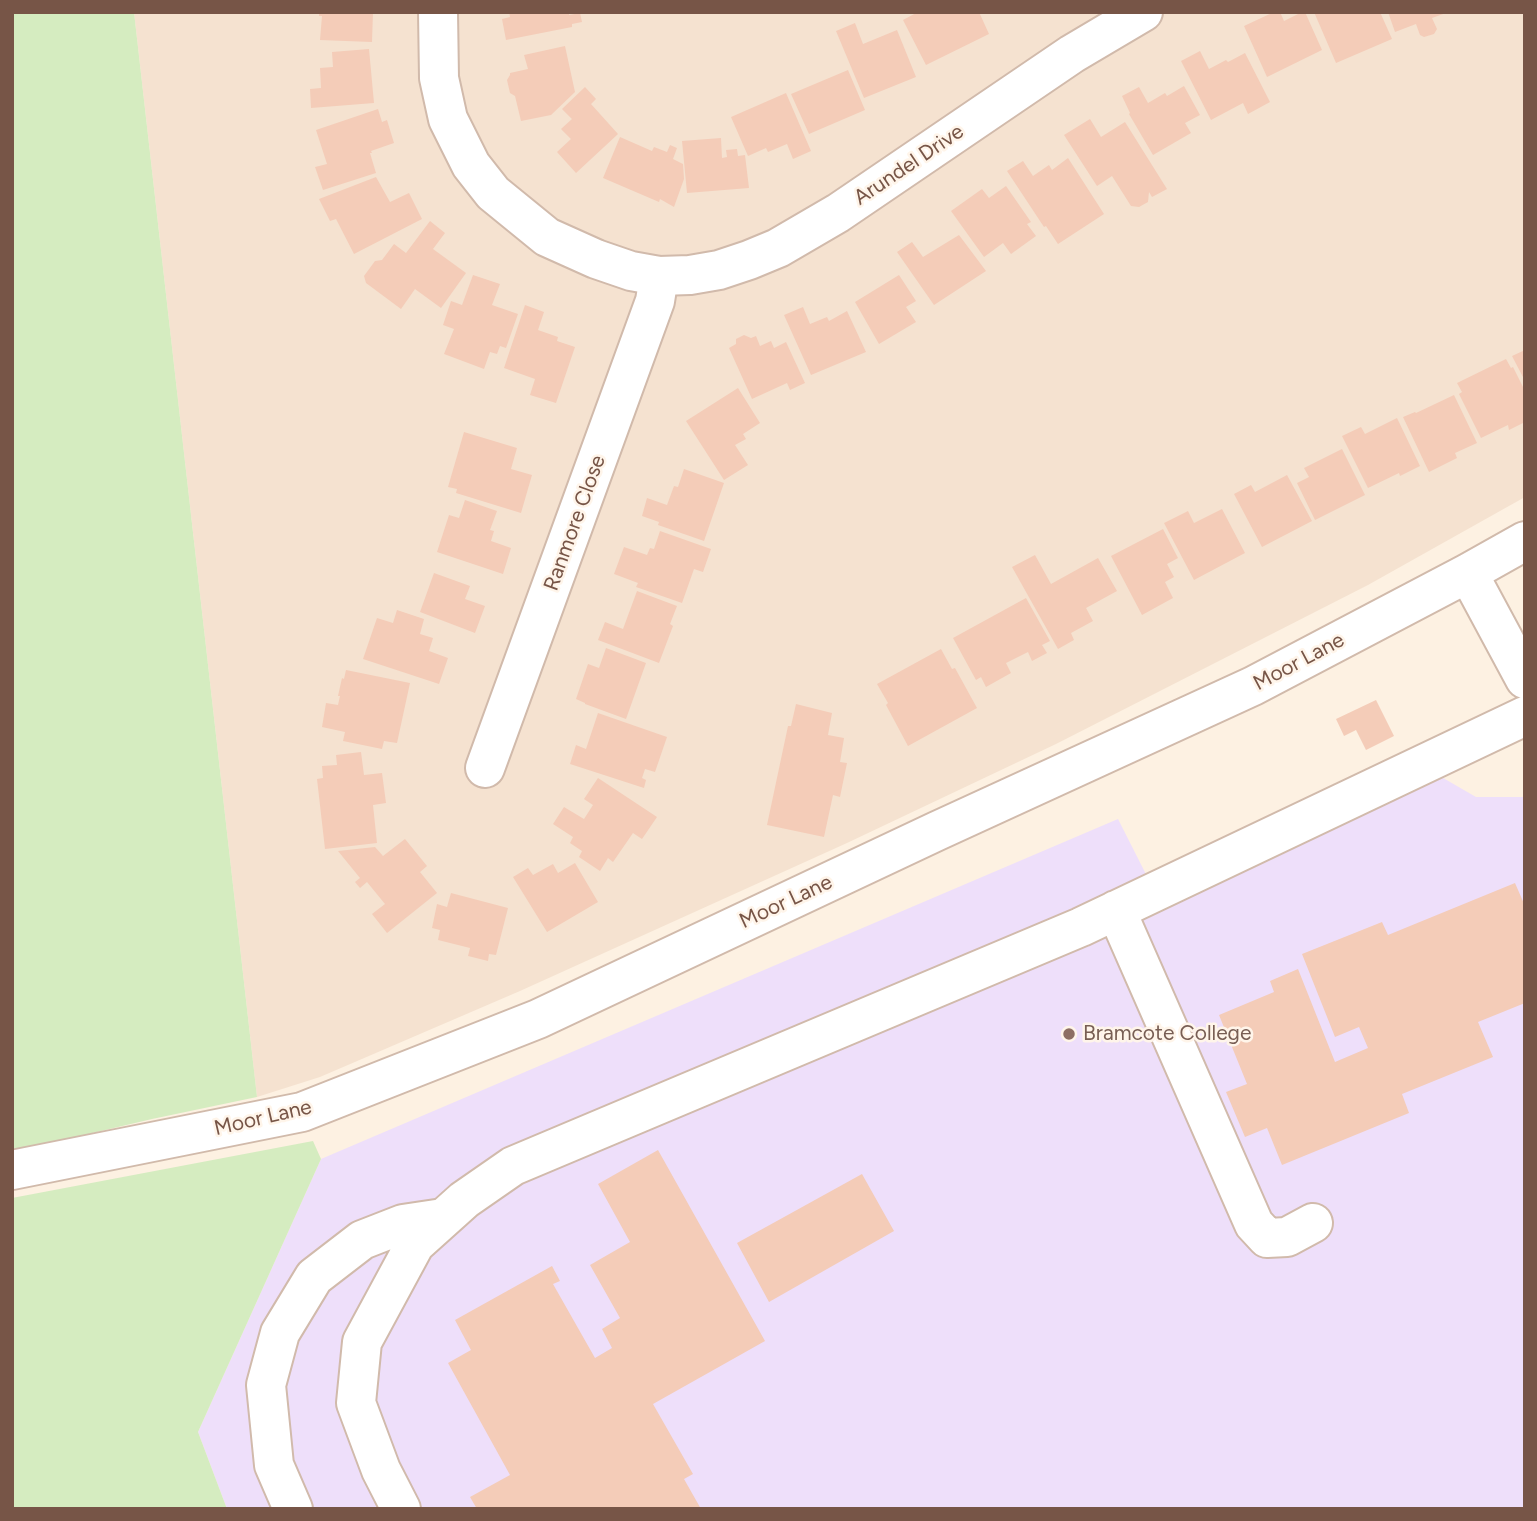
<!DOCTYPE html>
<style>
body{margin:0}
#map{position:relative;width:1537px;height:1521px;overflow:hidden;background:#fdf1e2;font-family:Figtree,sans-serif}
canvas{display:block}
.frame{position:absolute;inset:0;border:14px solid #775547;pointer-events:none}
</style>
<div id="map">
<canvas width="1537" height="1521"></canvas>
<div class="frame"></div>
</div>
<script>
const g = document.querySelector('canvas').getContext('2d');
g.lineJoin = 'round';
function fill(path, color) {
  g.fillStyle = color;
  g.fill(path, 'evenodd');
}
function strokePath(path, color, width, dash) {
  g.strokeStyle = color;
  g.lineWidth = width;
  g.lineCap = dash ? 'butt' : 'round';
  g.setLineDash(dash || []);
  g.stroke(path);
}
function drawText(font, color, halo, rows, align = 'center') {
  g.font = font + ' Figtree,sans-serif';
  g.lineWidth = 5;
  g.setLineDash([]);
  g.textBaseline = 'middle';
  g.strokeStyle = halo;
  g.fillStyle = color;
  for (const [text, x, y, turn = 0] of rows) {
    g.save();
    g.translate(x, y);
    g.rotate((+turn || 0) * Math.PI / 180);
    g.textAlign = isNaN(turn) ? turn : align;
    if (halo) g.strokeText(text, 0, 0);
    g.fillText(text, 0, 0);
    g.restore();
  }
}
fill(new Path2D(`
 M 134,12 L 1525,12 L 1525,497 L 1368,585 L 1056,744 L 847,843 L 520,991 L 320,1077 L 257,1097 Z`), '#f5e2d0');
fill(new Path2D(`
 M 1431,771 L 1476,797 L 1525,797 L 1525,1509 L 227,1509 L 198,1432 L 321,1159 L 1118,819 L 1155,892 Z`), '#eedffa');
fill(new Path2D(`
 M 12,12 L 134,12 L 257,1097 L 152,1119 L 12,1152 Z
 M 313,1141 L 321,1159 L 198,1432 L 227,1509 L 12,1509 L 12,1198 Z`), '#d5ecc0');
fill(new Path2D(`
 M 319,12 L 373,12 L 372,42 L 320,40 L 322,16 L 319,16 Z
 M 509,12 L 569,12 L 569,15 L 580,13 L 582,22 L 572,24 L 572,27 L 506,40 L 502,19 L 510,17 Z
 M 918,12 L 979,12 L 989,34 L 926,65 L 903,20 Z
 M 1274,12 L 1280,12 L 1284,21 L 1302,12 L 1305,12 L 1322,50 L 1267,77 L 1244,26 Z
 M 1314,12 L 1380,12 L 1392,39 L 1336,63 Z
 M 1388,12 L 1446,12 L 1446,13 L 1432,18 L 1437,29 L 1434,34 L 1424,37 L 1420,35 L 1416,24 L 1395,32 Z
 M 855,23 L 863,44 L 897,30 L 916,77 L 864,98 L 836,31 Z
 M 565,46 L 575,92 L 551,115 L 521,121 L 515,96 L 510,93 L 507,80 L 510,75 L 510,73 L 528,69 L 524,55 Z
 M 369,49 L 374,103 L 311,108 L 310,89 L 321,88 L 320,68 L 333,67 L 332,52 Z
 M 1200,51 L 1209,69 L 1226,60 L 1228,62 L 1245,53 L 1270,102 L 1248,114 L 1243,103 L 1211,120 L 1181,61 Z
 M 848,70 L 865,110 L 809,134 L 791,94 Z
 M 1184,86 L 1200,115 L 1185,123 L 1191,133 L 1153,155 L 1129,114 L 1130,113 L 1122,96 L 1139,87 L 1148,103 L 1165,93 L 1167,96 Z
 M 585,87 L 596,99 L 591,104 L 618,134 L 576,173 L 557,152 L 571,139 L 561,129 L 572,119 L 562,109 Z
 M 786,93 L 811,151 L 793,159 L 787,144 L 768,152 L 766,148 L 748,156 L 731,117 Z
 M 378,109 L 382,122 L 387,120 L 394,143 L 371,151 L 372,153 L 370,153 L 376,173 L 323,190 L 315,167 L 327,164 L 316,130 Z
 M 1090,119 L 1101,137 L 1125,122 L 1167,189 L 1152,197 L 1149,192 L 1148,202 L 1139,207 L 1131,206 L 1112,176 L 1097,186 L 1064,135 Z
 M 620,137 L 652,151 L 654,147 L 667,152 L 670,145 L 677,148 L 673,159 L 683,164 L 684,179 L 674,207 L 660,199 L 659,202 L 603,178 Z
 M 721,138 L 722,158 L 727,157 L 726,150 L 737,149 L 738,156 L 745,155 L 749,188 L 687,193 L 682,141 Z
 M 1068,158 L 1104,214 L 1058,244 L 1046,226 L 1044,227 L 1007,171 L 1023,161 L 1033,176 L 1049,165 L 1052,170 Z
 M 376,177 L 390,202 L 409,193 L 422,219 L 354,254 L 336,219 L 330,221 L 319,199 Z
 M 1006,186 L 1031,222 L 1027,224 L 1036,236 L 1011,254 L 1003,243 L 984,257 L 951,211 L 982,189 L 989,198 Z
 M 430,221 L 445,233 L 433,249 L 466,273 L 441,308 L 415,289 L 401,309 L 366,283 L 364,276 L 375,261 L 382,260 L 394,244 L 406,253 Z
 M 959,235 L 986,271 L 934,305 L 897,252 L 912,242 L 923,257 Z
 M 473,275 L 500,284 L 492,305 L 518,314 L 506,348 L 500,346 L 497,354 L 490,352 L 484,369 L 444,354 L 454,329 L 443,325 L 451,301 L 462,305 Z
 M 899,275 L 916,301 L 906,307 L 916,322 L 879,344 L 855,302 Z
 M 525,305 L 544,312 L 538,330 L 558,337 L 557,341 L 575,347 L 556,403 L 530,395 L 535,379 L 504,368 Z
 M 803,307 L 810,324 L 827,317 L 829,321 L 847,311 L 866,352 L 811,375 L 784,315 Z
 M 744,335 L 751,338 L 756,336 L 760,346 L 771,341 L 774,348 L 786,342 L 805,383 L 790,390 L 787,383 L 752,399 L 729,348 L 736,344 L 736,339 Z
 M 1525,350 L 1525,381 L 1512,356 Z
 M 1506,359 L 1511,368 L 1513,367 L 1525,391 L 1525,422 L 1509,430 L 1508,425 L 1481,438 L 1459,394 L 1462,392 L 1457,383 Z
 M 738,388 L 760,423 L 743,434 L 746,439 L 735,445 L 748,465 L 724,480 L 686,421 Z
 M 1454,395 L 1477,443 L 1455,453 L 1457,458 L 1429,472 L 1403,417 L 1415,412 L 1416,413 Z
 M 1397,418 L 1420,466 L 1400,476 L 1399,473 L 1368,488 L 1342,436 L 1361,427 L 1365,434 Z
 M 464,432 L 517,448 L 511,469 L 532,475 L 521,513 L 456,493 L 457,489 L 448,487 Z
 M 1342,449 L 1365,495 L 1315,520 L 1297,483 L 1309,477 L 1304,468 Z
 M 684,469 L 724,483 L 704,541 L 658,525 L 659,522 L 642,516 L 647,498 L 667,505 L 674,486 L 678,487 Z
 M 1287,475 L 1312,521 L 1262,547 L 1234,494 L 1251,485 L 1255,492 Z
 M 465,500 L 497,511 L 490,530 L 494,531 L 491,541 L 511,548 L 503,574 L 437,552 L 449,515 L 459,518 Z
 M 1222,509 L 1245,553 L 1194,580 L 1164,523 L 1188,511 L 1194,523 Z
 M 1163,529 L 1178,558 L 1167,564 L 1174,577 L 1165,582 L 1173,598 L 1142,615 L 1111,556 Z
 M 660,531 L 711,549 L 703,572 L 694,569 L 682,603 L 636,587 L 638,583 L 614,574 L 624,547 L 647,555 L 650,548 L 654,549 Z
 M 1035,555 L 1051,584 L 1098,558 L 1117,591 L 1086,608 L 1093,621 L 1071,633 L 1074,640 L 1058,649 L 1012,567 Z
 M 434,573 L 470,586 L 465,599 L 485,606 L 475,633 L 420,612 Z
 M 637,591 L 677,606 L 670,624 L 673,626 L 659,663 L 598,640 L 605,622 L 623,629 Z
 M 1026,598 L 1050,641 L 1042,645 L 1047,653 L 1032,661 L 1028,652 L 1006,663 L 1011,673 L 986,687 L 981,677 L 976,680 L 953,638 Z
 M 397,610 L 424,619 L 420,634 L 433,638 L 429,651 L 448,658 L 439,684 L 363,659 L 377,618 L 393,623 Z
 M 606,648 L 646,663 L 626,719 L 585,704 L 585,703 L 576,699 L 588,664 L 599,668 Z
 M 941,649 L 952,669 L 955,668 L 977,708 L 908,746 L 886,705 L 888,703 L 877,684 Z
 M 346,670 L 410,683 L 397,743 L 384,741 L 382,749 L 343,741 L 345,732 L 322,727 L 326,703 L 338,705 L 340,696 L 338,696 L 342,678 L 344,679 Z
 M 1376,700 L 1394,736 L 1366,750 L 1356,730 L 1344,736 L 1336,719 Z
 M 796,704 L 832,713 L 828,735 L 844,738 L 840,762 L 847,763 L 840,797 L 833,795 L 824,837 L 767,825 L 788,726 L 791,726 Z
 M 598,713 L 667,737 L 655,772 L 645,769 L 642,778 L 646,780 L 644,788 L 570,764 L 576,745 L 586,749 Z
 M 361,752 L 364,775 L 382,773 L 386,803 L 373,805 L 377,843 L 325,849 L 317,779 L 323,778 L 322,766 L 337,765 L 336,755 Z
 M 598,778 L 657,817 L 642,839 L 633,833 L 613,862 L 608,858 L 600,871 L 579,857 L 582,851 L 570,843 L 573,837 L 553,824 L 564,807 L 584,819 L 593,805 L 584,799 Z
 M 405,839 L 427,866 L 420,872 L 437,893 L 387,933 L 372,914 L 385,904 L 367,882 L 360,888 L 355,882 L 360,878 L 338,851 L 375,847 L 383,856 Z
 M 575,863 L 598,902 L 547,932 L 513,877 L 528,868 L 533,875 L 553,864 L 558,873 Z
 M 1515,883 L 1525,906 L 1525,1003 L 1478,1022 L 1493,1057 L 1402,1094 L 1409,1113 L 1282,1165 L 1267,1128 L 1245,1137 L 1226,1092 L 1247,1084 L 1219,1015 L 1274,992 L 1270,981 L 1298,969 L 1335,1062 L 1368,1048 L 1359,1027 L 1335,1037 L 1302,954 L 1382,922 L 1388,935 Z
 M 451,893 L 508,908 L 496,955 L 489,954 L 488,961 L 468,956 L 470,948 L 438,940 L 440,930 L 432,928 L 437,904 L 447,907 Z
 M 658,1150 L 765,1341 L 653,1404 L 693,1474 L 684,1479 L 701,1509 L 477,1509 L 470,1497 L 510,1475 L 448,1363 L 471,1350 L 455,1320 L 552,1266 L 560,1281 L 553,1284 L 595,1358 L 612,1348 L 602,1329 L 620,1318 L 590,1265 L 630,1242 L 598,1184 Z
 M 862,1174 L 894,1231 L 769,1302 L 737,1243 Z`), '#f4ccb8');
const minor = new Path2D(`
 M 438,12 L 439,78 L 448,119 L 471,165 L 493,193 L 547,237 L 596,259 L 631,271 L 659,276 L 690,275 L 719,270 L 749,260 L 778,248 L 838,213 L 1072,54 L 1143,12
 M 1468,573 L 1525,679
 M 485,768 L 655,301 L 659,276
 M 1116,910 L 1254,1224 L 1267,1238 L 1287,1237 L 1313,1223
 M 12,1170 L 302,1112 L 538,1019 L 937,831 L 1253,686 L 1468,573 L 1525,541
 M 293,1509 L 274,1465 L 266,1385 L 280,1333 L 314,1277 L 362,1240 L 403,1224 L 443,1218
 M 401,1509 L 381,1470 L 356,1403 L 362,1342 L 415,1244 L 464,1200 L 513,1166 L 1081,927 L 1525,716`);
strokePath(minor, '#d1baab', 42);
strokePath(minor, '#fff', 38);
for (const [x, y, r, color] of [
 [1069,1034,7,"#8d6e63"]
]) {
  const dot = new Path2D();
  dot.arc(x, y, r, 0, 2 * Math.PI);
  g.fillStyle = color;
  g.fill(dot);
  strokePath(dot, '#fff5ea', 2.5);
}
drawText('21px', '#775547', '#fff5ea', [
 ["Arundel Drive",909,165,-34],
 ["Ranmore Close",575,523,-70],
 ["Moor Lane",1299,662,-28],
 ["Moor Lane",786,902,-25],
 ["Moor Lane",263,1118,-13]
]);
drawText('21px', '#785e54', '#fff5ea', [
 ["Bramcote College",1083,1034]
], 'left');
</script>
